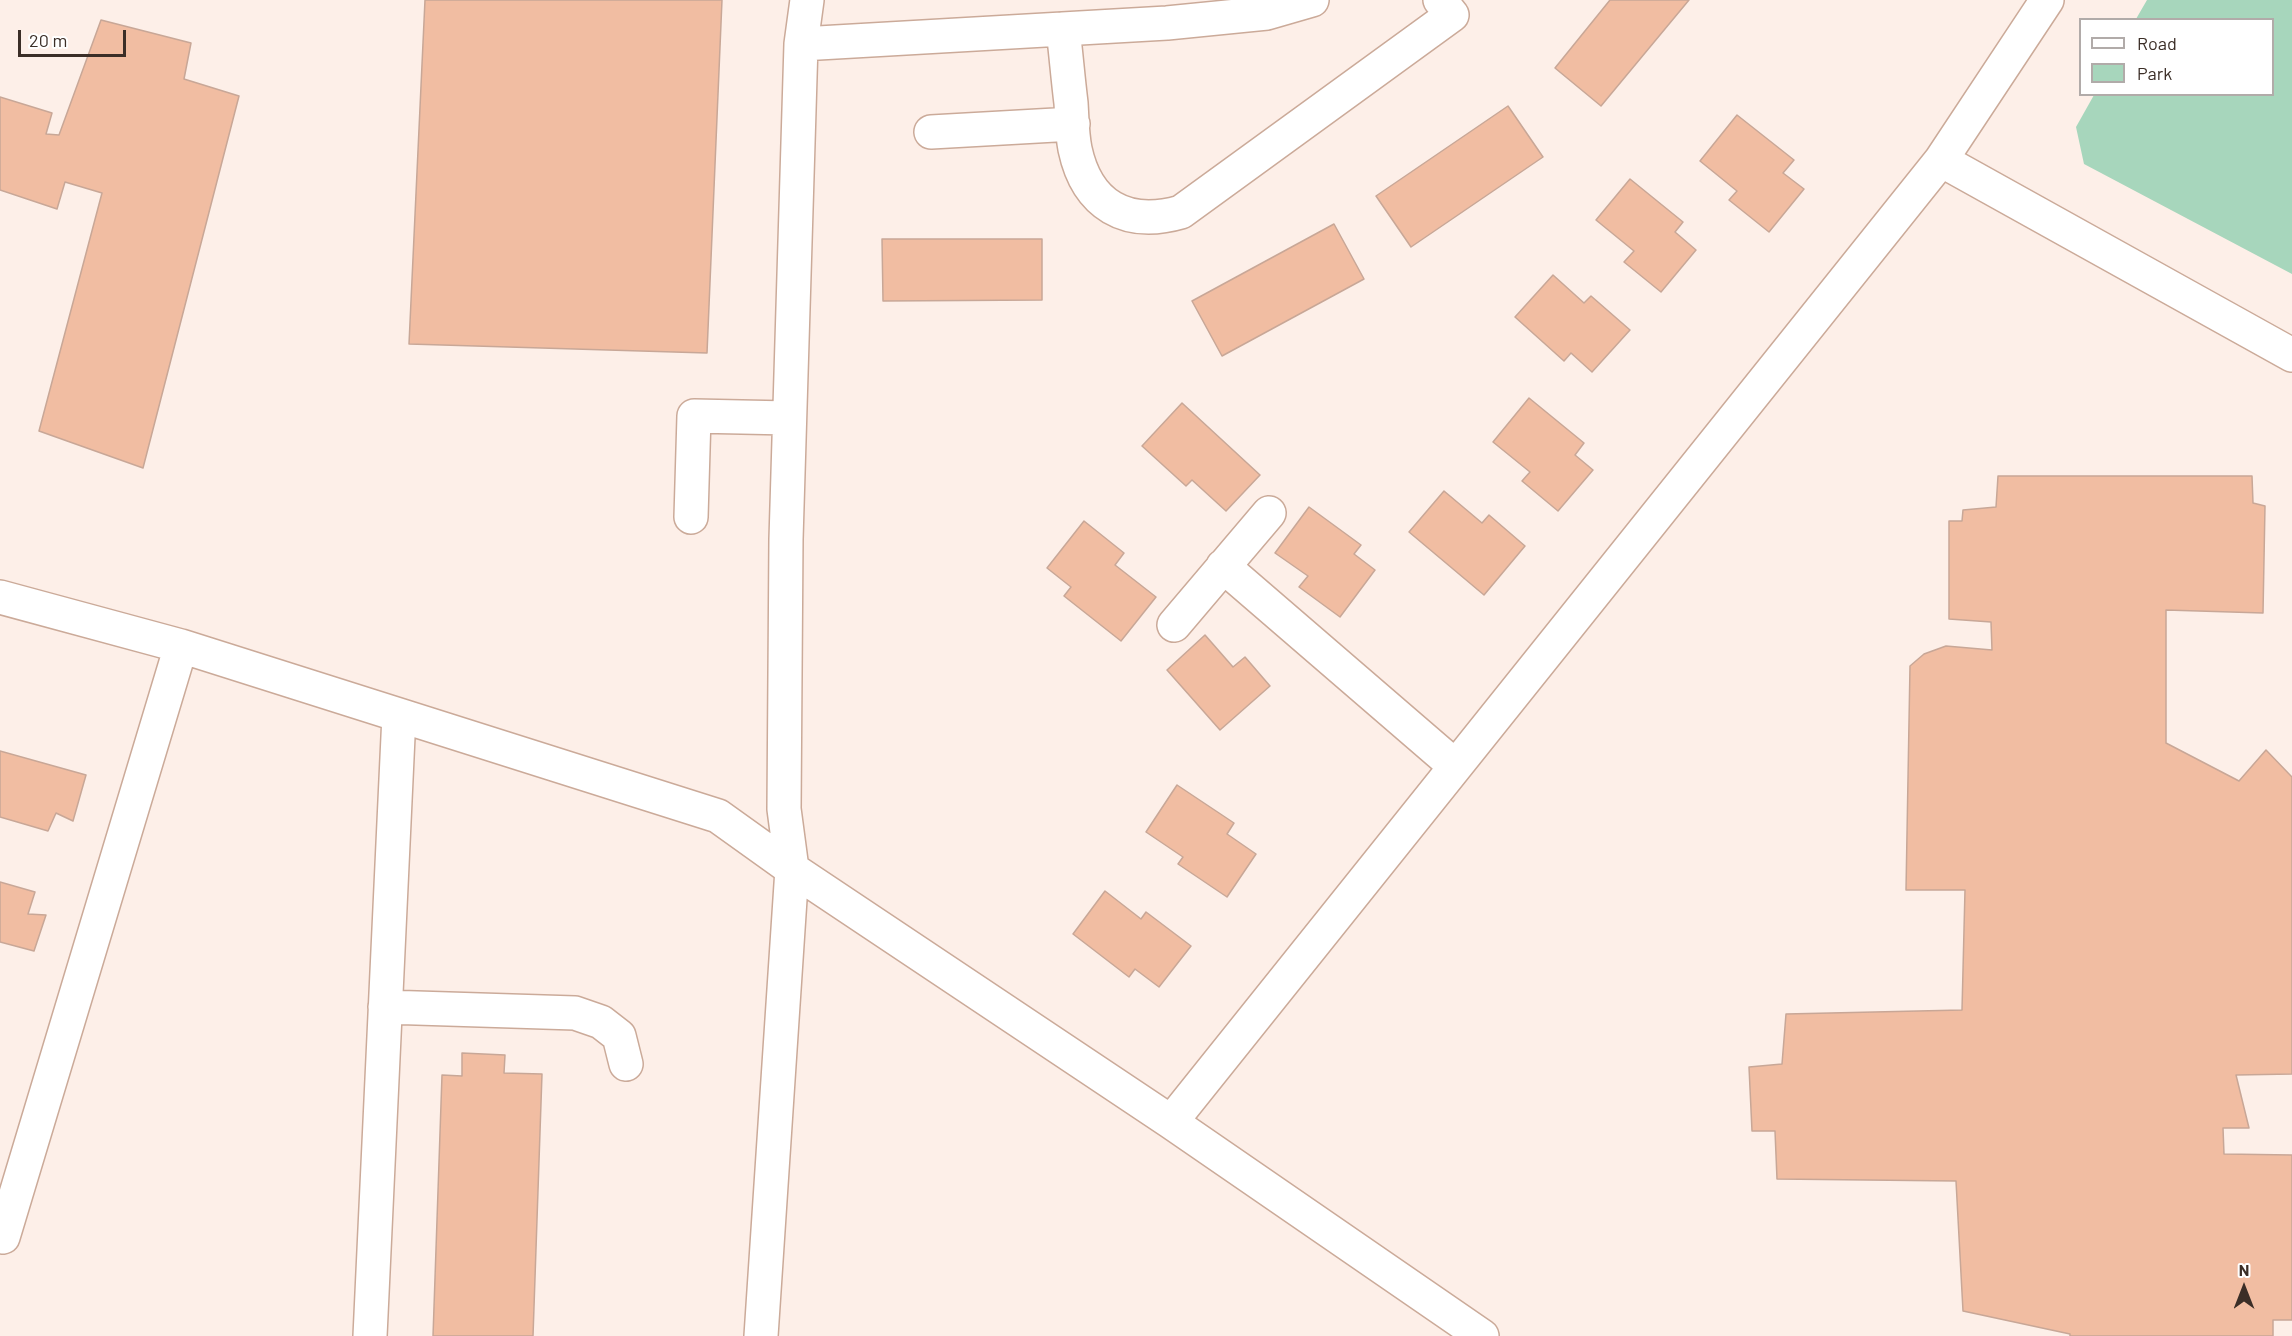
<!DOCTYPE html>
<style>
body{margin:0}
#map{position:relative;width:2292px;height:1336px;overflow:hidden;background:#fdefe8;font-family:Barlow,sans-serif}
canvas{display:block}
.legend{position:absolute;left:2079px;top:18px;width:195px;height:78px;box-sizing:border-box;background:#fff;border:2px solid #b1aba9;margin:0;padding:8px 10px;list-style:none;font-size:18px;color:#3b2e27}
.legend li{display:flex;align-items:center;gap:12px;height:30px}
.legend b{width:30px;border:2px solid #b1aba9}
.north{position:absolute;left:2214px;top:1258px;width:60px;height:60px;-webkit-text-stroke:4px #fff;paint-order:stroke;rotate:0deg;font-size:16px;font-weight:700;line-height:24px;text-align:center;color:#3b2e27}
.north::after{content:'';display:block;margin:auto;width:21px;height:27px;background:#3b2e27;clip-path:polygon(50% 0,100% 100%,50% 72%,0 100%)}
.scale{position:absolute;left:18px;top:30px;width:108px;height:27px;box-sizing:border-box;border:3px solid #3b2e27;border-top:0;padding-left:8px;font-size:18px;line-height:21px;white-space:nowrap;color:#3b2e27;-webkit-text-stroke:4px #fff;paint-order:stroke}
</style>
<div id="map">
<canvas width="2292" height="1336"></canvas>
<ul class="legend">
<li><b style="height:8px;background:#fff"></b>Road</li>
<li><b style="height:16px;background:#a7d6bc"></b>Park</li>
</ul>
<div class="north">N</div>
<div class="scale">20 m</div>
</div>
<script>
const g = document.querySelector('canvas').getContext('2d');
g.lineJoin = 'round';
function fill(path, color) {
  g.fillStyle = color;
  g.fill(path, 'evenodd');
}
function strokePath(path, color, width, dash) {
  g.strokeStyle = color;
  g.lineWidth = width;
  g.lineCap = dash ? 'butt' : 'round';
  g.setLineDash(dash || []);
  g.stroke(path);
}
fill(new Path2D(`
 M 2147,0 L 2292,0 L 2292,274 L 2084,164 L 2076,127 L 2094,95 L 2272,94 L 2272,20 L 2136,19 Z`), '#a7d6bc');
const building = new Path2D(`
 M 425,0 L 722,0 L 707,353 L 409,344 Z
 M 1610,0 L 1689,0 L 1601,106 L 1555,68 Z
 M 101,20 L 191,43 L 184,79 L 239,96 L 143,468 L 39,431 L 102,193 L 65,182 L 57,209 L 0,190 L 0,97 L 52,113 L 46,134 L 59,135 Z
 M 1508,106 L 1543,157 L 1411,247 L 1376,196 Z
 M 1737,115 L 1794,160 L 1783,173 L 1804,189 L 1769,232 L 1729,200 L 1737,191 L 1700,161 Z
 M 1630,179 L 1683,222 L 1675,232 L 1696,250 L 1661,292 L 1624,262 L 1634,251 L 1596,220 Z
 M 1334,224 L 1364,279 L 1222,356 L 1192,301 Z
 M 882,239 L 1042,239 L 1042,300 L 883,301 Z
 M 1553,275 L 1584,303 L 1591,296 L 1630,330 L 1592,372 L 1571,353 L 1564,361 L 1515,317 Z
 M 1529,398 L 1584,443 L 1575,455 L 1593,470 L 1558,511 L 1522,481 L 1530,472 L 1493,442 Z
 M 1182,403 L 1260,475 L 1226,511 L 1192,480 L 1186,486 L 1142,446 Z
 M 1998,476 L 2252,476 L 2253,503 L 2265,506 L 2263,613 L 2166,610 L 2166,743 L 2239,781 L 2266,750 L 2292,777 L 2292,1074 L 2236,1075 L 2249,1128 L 2223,1128 L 2224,1154 L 2292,1155 L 2292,1320 L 2273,1320 L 2273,1336 L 2070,1336 L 2070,1334 L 1963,1311 L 1956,1181 L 1777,1179 L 1775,1131 L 1752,1131 L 1749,1067 L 1782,1064 L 1786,1014 L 1962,1010 L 1965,890 L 1906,890 L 1910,666 L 1924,654 L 1946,646 L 1992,650 L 1991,622 L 1949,619 L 1949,521 L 1962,521 L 1963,510 L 1996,507 Z
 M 1444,491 L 1482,523 L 1489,515 L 1525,546 L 1484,595 L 1409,532 Z
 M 1309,507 L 1361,545 L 1354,554 L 1375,570 L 1340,617 L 1299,587 L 1308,576 L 1275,553 Z
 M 1084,521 L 1124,553 L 1115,565 L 1156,597 L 1121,641 L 1064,596 L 1071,587 L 1047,568 Z
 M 1205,635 L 1233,667 L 1245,657 L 1270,686 L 1220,730 L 1167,670 Z
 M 0,751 L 86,775 L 73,821 L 56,813 L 48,831 L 0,817 Z
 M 1177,785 L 1234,823 L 1227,834 L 1256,854 L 1227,897 L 1178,864 L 1183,857 L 1146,832 Z
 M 0,882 L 35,892 L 28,914 L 46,915 L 34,951 L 0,942 Z
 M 1105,891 L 1141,919 L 1146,912 L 1191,946 L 1159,987 L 1135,969 L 1129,977 L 1073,934 Z
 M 462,1053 L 505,1055 L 504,1073 L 542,1074 L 533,1336 L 433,1336 L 442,1075 L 462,1076 Z`);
fill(building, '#f1bda2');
strokePath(building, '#c8a797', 1.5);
const minor = new Path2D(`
 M 1063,29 C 1066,54 1068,79 1071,103 C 1072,118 1072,134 1075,149 C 1087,205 1126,228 1181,212 L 1452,15 L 1440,0
 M 801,44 L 1167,23 L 1267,13 L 1312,0
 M 931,132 L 1073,124
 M 1941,160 L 2292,355
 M 691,517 L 694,416 L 789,418
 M 1223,566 L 1455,766
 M 0,597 L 181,646 L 718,816 L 792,869 L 1171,1122 L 1482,1336
 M 1174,625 L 1269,513
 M 385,1007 L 575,1013 L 601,1022 L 619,1036 L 626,1064
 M 1171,1122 L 1941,160 L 2047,0
 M 3,1237 L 181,646
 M 370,1336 L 399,715
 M 761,1336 L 792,869 L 784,809 L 786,539 L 801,44 L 807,0`);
strokePath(minor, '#cbaa99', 36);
strokePath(minor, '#fff', 33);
</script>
